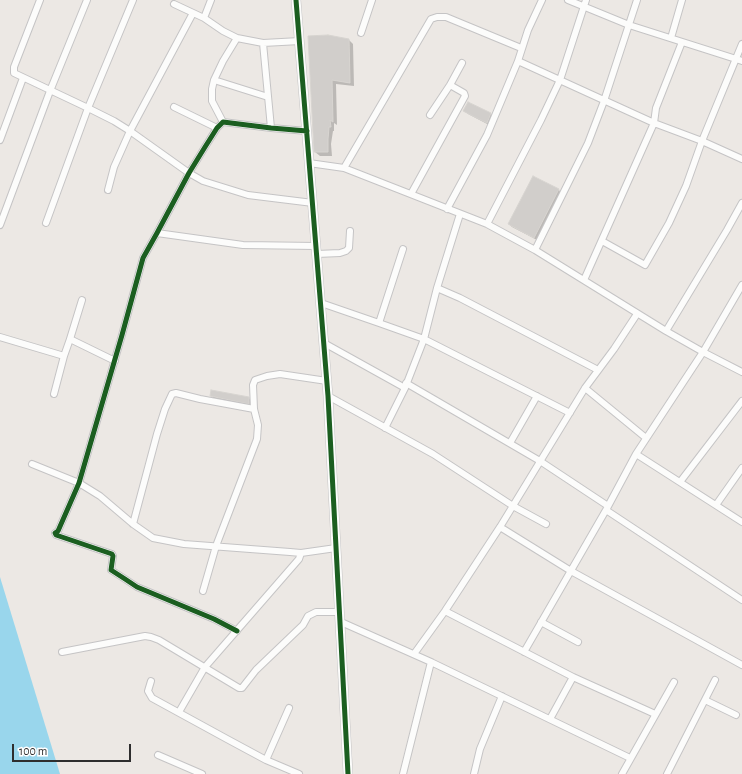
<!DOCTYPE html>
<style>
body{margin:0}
#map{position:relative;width:742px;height:774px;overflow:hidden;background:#ece8e4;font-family:"Alegreya Sans",sans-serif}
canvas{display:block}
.scale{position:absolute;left:12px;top:744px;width:119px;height:18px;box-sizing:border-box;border:2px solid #2e2e2e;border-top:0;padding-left:5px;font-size:12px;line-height:14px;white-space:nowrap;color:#2e2e2e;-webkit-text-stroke:3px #fff;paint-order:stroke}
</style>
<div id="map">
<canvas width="742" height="774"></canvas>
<div class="scale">100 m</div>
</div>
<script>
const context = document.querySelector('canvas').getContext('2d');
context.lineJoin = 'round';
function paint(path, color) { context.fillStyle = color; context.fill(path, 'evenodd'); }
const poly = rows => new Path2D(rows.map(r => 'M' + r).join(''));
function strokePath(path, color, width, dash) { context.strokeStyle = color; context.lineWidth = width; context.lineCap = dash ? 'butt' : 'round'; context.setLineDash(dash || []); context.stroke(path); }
const water = poly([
 [0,577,60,774,0,774]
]);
const shadow = poly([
 [309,37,349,40,353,44,354,86,336,84,337,125,334,123,334,131,333,131,331,144,332,156,320,156,315,152],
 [468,103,491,114,494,117,491,126,468,114,464,111],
 [533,177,559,190,561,193,537,240,512,227,509,224],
 [211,396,249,398,252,402,252,406,214,399]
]);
const building = poly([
 [328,35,349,39,350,83,332,80,333,122,330,120,331,127,329,127,328,139,328,152,314,152,308,36,328,35],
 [468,102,491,113,487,123,463,111,468,102],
 [533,176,559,189,534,238,508,224,533,176],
 [211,390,249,397,249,404,210,396,211,390]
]);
const street = poly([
 [40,0,14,67,14,73,88,108,114,121,130,131,189,173,203,181,248,195,313,203],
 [568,0,629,25,742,61],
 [174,4,204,18,223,31,237,38,263,43,300,41],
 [204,18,211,0],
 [361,33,372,0],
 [671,38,682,0],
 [263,43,271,128],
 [518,61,654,123,702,141,742,159],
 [214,80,268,97],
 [174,107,217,128],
 [430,115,450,85,462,63],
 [223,122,212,101,212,89,214,80,223,61,237,38],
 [0,140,23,78],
 [309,163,344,168,487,224,535,250,666,331,703,352,742,372],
 [344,168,431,19,437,17,446,17,521,48],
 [108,190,114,167,130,131,193,13],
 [411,194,465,96,464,93,450,85],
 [447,209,487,135,518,61,528,30,542,0],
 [46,223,88,108,133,0],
 [487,224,541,120,560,80,586,0],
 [0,225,50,91,87,0],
 [157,233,243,245,316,246],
 [602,241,645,265,669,223,686,186,702,141,742,44],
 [535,250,588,143,604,101,637,0],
 [317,254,340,253,346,251,349,248,350,231],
 [584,280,654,123,656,108,682,42],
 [437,288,460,298,598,370],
 [82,300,70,339,115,361],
 [321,303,379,323,424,339,570,413],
 [379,323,403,249],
 [666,331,727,230,742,203],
 [0,337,64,356,70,339],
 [324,343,405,388],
 [406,383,540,461,608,506],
 [585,388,646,438],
 [54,394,64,356],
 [328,396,433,454,513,506,546,524],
 [385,428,405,388,424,339,437,288,460,214],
 [510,443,537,396],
 [636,454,742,522],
 [32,464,79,483,100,496,133,524,153,538,184,544,290,552,301,553,336,548],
 [680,482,742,401],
 [716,505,742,468],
 [606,510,742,600],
 [133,524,157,434,165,409,172,394,176,393,200,399,254,409],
 [500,527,571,571,742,665],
 [203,591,216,546,257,439,258,425,254,409,253,385,255,380,267,376,280,374,327,381],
 [445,611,573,677,655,714],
 [341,622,431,662,630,758],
 [541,622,578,642],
 [237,631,214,619,137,587,125,579,111,570,113,556,112,554,56,535,55,533,58,531,79,483,122,335,143,258,157,233,189,173,205,147,217,128,223,122,271,128,307,131],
 [62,652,145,636,151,637,159,640,239,688,242,688,256,670,303,625,308,616,316,612,340,612],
 [524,652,606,510,636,454,703,352,742,285],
 [414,654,445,611,500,527,585,388,614,349,637,314],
 [151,681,148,691,152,698,227,739,266,760,299,774],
 [705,700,736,715],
 [179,712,205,667,299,559,301,553],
 [550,719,573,677],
 [158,755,202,774],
 [266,760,289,708],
 [403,774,431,662],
 [474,774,480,749,502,696],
 [622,774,674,682],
 [667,774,715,680]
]);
const secondary = poly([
 [296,0,328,396,348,774]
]);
const cycleway = poly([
 [296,0,328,396,348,774],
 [237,631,214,619,137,587,125,579,111,570,113,556,112,554,56,535,55,533,58,531,79,483,122,335,143,258,157,233,189,173,205,147,217,128,223,122,271,128,307,131]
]);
paint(water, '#99d6ec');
paint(shadow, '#0003');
paint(building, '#d1cecb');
strokePath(building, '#d7d4d0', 1);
strokePath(street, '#c5c4c5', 8);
strokePath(secondary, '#c5c4c5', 10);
strokePath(street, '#fcfcfb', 6);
strokePath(secondary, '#fcfcfb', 9);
strokePath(cycleway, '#1b5e20', 5);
</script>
